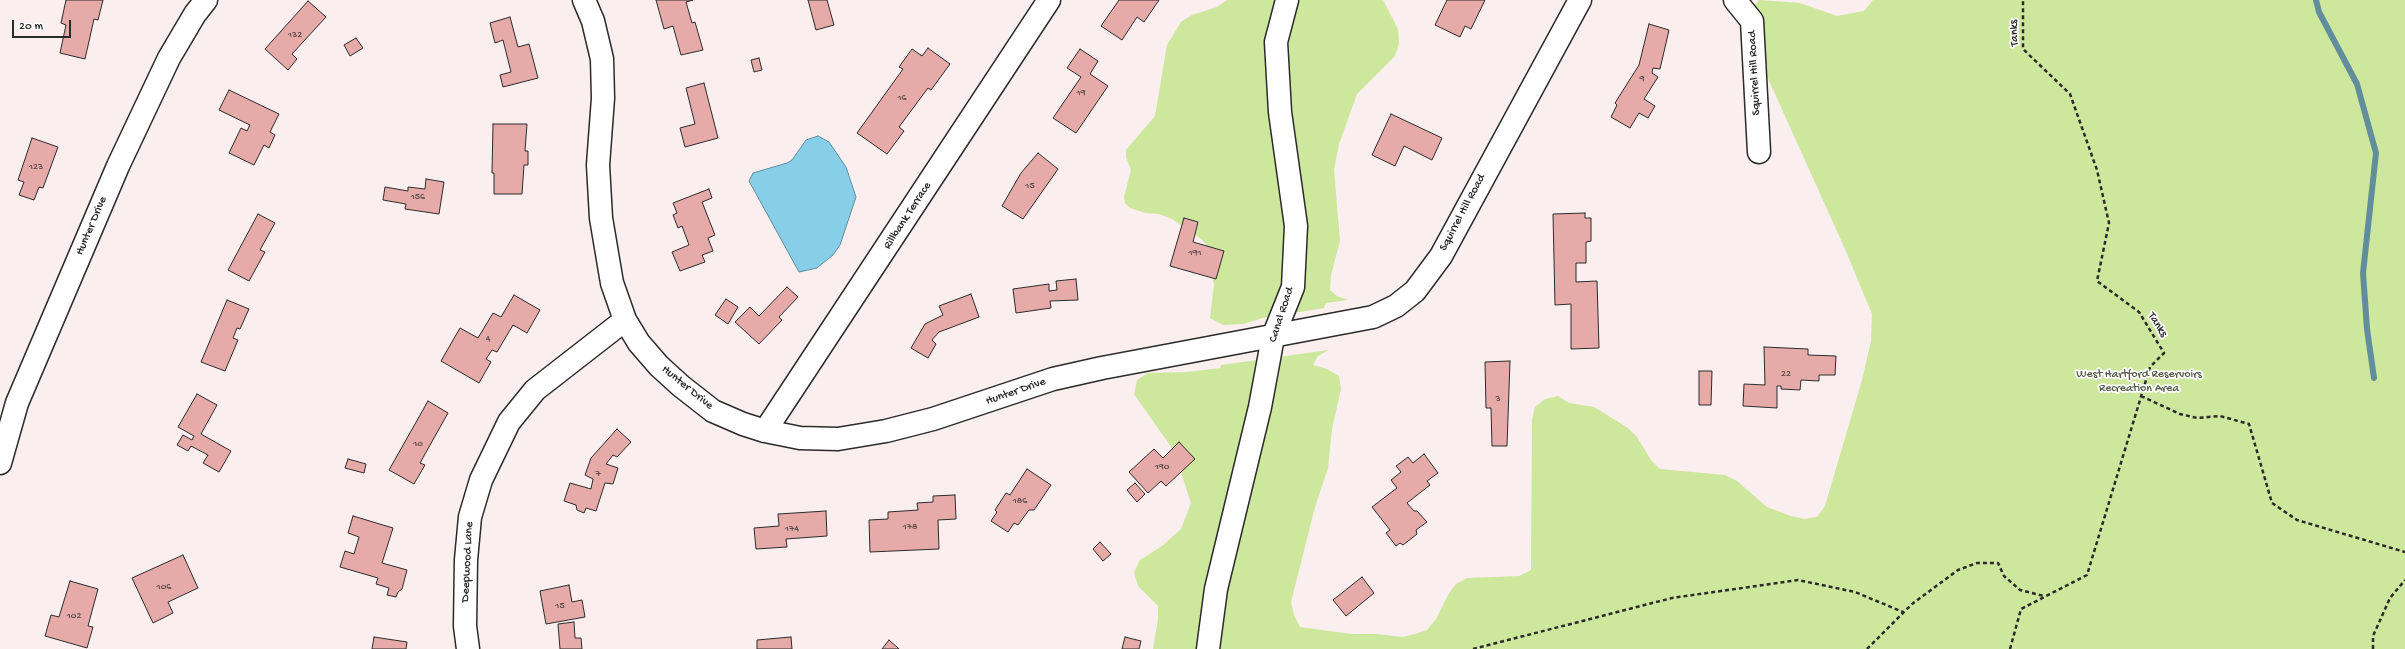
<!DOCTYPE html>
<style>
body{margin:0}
#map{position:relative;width:2405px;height:649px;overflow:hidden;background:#faeeee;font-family:"Gochi Hand",sans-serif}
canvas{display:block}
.scale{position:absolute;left:12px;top:20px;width:59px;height:18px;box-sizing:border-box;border:2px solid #2b2b2b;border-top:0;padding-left:5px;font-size:12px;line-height:14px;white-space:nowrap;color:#2b2b2b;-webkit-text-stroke:3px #fff;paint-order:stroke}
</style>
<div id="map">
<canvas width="2405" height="649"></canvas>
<div class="scale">20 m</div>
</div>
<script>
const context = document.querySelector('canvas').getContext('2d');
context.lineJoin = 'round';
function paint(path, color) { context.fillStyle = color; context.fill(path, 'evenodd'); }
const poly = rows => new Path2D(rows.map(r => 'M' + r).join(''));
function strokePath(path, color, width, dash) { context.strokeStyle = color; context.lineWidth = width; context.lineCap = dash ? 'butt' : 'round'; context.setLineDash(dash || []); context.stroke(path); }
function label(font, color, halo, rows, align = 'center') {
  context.font = font + ' "Gochi Hand",sans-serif'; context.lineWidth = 3.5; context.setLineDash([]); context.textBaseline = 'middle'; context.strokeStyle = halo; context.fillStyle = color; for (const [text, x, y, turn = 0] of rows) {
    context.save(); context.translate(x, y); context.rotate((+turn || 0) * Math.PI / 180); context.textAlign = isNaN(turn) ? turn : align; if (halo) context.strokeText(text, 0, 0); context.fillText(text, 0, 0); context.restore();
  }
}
const green = poly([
 [1227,0,1383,0,1398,29,1399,43,1395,56,1357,94,1339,144,1334,170,1340,241,1331,275,1330,290,1337,296,1348,300,1326,303,1324,308,1263,318,1243,324,1223,325,1210,318,1214,285,1206,244,1201,239,1172,219,1159,214,1145,213,1130,208,1125,203,1124,197,1131,170,1126,157,1126,150,1155,116,1167,45,1181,22,1192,15,1217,7],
 [1759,0,1800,3,1837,16,1864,11,1873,0,2405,0,2405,649,1153,649,1158,619,1158,606,1138,586,1134,572,1140,560,1162,546,1181,529,1191,503,1174,451,1134,394,1137,380,1148,373,1187,372,1220,368,1221,365,1329,350,1318,356,1313,365,1327,369,1339,376,1341,389,1332,429,1328,468,1315,507,1291,602,1294,615,1300,627,1351,634,1376,634,1403,637,1415,634,1427,630,1436,619,1448,595,1456,584,1467,578,1519,576,1531,570,1532,420,1535,407,1545,399,1558,396,1569,403,1594,407,1628,428,1637,437,1651,460,1660,469,1725,475,1737,481,1767,507,1791,516,1804,519,1817,517,1825,506,1862,380,1871,341,1872,314,1845,249,1766,74,1751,9]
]);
const water = poly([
 [818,136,829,142,846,167,856,197,840,245,833,255,817,268,799,272,749,181,753,173,787,163,792,160,806,140,818,136]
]);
const stream = poly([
 [2316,0,2319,12,2357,84,2376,153,2363,273,2367,329,2374,378]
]);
const building = poly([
 [66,0,103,0,98,20,94,19,85,59,60,53,66,25,61,23,66,0],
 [656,0,693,0,686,2,692,23,695,22,703,50,681,55,673,26,664,29,656,0],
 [808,0,827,0,834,25,816,30,808,0],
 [1119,0,1159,0,1144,22,1137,17,1122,40,1101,26,1119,0],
 [1447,0,1485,0,1471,29,1465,26,1460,37,1435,25,1447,0],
 [308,1,326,17,292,54,297,59,288,70,265,49,308,1],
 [510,17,518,47,529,44,538,78,503,87,500,75,511,72,503,40,495,43,490,23,510,17],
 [1649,24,1669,30,1660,69,1653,68,1652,73,1658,77,1644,99,1655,106,1648,118,1639,113,1630,128,1611,117,1617,105,1615,103,1639,65,1649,24],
 [356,38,363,48,350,56,344,45,356,38],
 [928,48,950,64,931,90,928,88,899,127,904,131,887,154,857,133,903,69,899,67,912,49,922,56,928,48],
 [1080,49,1098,61,1090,74,1108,86,1076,133,1053,118,1081,77,1067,68,1080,49],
 [759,58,762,70,754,72,751,60,759,58],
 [704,83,718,138,685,147,680,128,695,124,686,88,704,83],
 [229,90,279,114,270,132,275,135,269,148,264,145,254,165,229,153,241,128,247,131,250,125,219,110,229,90],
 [1391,114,1442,138,1432,160,1404,146,1395,166,1372,155,1391,114],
 [493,124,527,124,525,151,528,151,528,165,524,165,522,194,494,194,494,173,492,173,493,124],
 [32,138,58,147,43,188,39,187,34,200,19,195,24,182,18,180,32,138],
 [1038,153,1058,169,1023,219,1002,206,1021,173,1038,153],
 [426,179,444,182,439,214,405,209,406,204,383,200,385,187,408,191,408,187,425,189,426,179],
 [709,189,712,198,702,202,715,235,708,238,713,251,702,255,705,262,680,271,672,252,689,245,682,226,678,228,673,215,677,213,673,203,709,189],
 [1585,213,1585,218,1591,218,1591,241,1586,242,1586,263,1576,263,1576,282,1597,281,1599,348,1571,349,1571,304,1555,305,1553,214,1585,213],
 [258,214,275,223,260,250,265,252,249,281,228,270,258,214],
 [1184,218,1198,222,1193,242,1224,251,1216,279,1170,266,1184,218],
 [1076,279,1078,300,1050,301,1051,308,1016,313,1013,289,1049,284,1049,291,1057,290,1056,281,1076,279],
 [787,287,798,297,779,317,782,320,759,344,735,322,750,307,759,316,787,287],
 [971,294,979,317,939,332,932,340,936,344,928,358,911,348,925,324,943,315,939,306,971,294],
 [514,295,540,310,527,333,513,325,497,352,492,350,486,359,491,362,479,383,441,361,460,328,478,338,493,313,501,317,514,295],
 [726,299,738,307,728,324,715,315,726,299],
 [227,300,249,309,240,329,237,328,233,338,238,340,225,371,201,362,227,300],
 [1764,347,1808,349,1808,355,1836,356,1835,375,1819,375,1819,381,1801,380,1800,390,1781,389,1781,386,1777,386,1777,408,1743,406,1744,384,1765,385,1764,347],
 [1510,361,1507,446,1492,446,1491,408,1486,408,1485,362,1510,361],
 [1699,371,1712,371,1711,405,1699,405,1699,371],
 [197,394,217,405,201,434,231,451,219,472,203,463,208,455,191,446,188,451,177,445,183,435,192,440,194,436,178,427,197,394],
 [428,401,448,413,420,463,425,465,414,484,389,470,428,401],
 [617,429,631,442,617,457,613,455,606,464,618,468,613,484,605,483,596,511,586,508,584,513,577,510,576,505,564,501,570,483,591,489,593,479,585,475,591,458,617,429],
 [1179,442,1195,459,1166,486,1161,481,1148,493,1129,472,1154,449,1163,458,1179,442],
 [1424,454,1438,473,1427,481,1430,485,1407,503,1414,511,1417,511,1427,522,1416,530,1417,534,1403,545,1400,543,1396,546,1386,533,1390,530,1372,507,1397,488,1391,480,1401,472,1396,466,1408,457,1413,463,1424,454],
 [348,459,366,464,364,473,345,468,348,459],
 [1027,469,1051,485,1034,510,1029,510,1018,525,1014,523,1008,532,991,521,997,512,995,510,1006,493,1010,495,1027,469],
 [1135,483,1145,494,1137,502,1127,490,1135,483],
 [955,495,956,519,938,520,939,549,870,552,869,520,888,519,888,512,918,510,917,503,933,502,933,496,955,495],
 [826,511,827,536,786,539,787,547,756,549,754,528,779,526,778,514,826,511],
 [353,516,393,528,382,563,407,570,402,589,398,592,396,597,387,595,389,588,376,584,378,578,340,567,345,551,354,554,359,537,348,533,353,516],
 [1100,542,1111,554,1103,561,1093,549,1100,542],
 [183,555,198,588,168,602,173,613,153,623,132,578,183,555],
 [1362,577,1374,593,1346,616,1333,600,1362,577],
 [70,581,98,589,88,626,93,627,87,648,45,636,51,615,59,617,70,581],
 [569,585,572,602,582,600,585,617,546,624,540,591,569,585],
 [574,622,575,638,581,638,582,649,560,649,558,624,574,622],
 [374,637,407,642,406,649,372,649,374,637],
 [791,637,792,649,757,649,757,640,791,637],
 [1125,637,1141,641,1139,649,1122,649,1125,637],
 [889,640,899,649,882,649,889,640]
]);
const path = poly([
 [2141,396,2180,414,2197,418,2220,416,2249,424,2272,503,2297,520,2405,552],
 [1473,649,1672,598,1798,580,1855,592,1903,612],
 [1867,649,1912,604,1958,570,1977,563,1998,563,2004,576,2020,590,2044,596],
 [2010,649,2021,609,2087,575,2150,367,2164,353,2139,312,2097,281,2109,223,2097,170,2070,94,2023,49,2023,0],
 [2373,649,2373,636,2390,598,2405,580]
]);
const minor = poly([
 [584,0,593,21,602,59,603,98,598,165,601,218,612,283,625,320,639,343,659,366,681,386,713,411,743,424,765,431,800,438,838,439,886,431,933,419,1053,379,1102,368,1373,317,1396,306,1415,291,1441,256,1580,0],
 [1735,0,1752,21,1759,152],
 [765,431,1049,0],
 [0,463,17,403,118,166,169,58,195,14,206,0],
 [468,649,465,626,466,560,470,517,481,480,509,422,535,390,625,320],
 [1208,649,1216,589,1260,407,1273,337,1293,287,1296,226,1280,112,1276,42,1287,0]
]);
const numberNames = [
 ["132",295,35],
 ["9",1642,79],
 ["19",1081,93],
 ["16",902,98],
 ["123",36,167],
 ["15",1030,186],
 ["156",418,197],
 ["191",1195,253],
 ["4",488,339],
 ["22",1786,374],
 ["3",1498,399],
 ["10",418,444],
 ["190",1162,467],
 ["7",598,474],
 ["186",1020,501],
 ["178",910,527],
 ["174",792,529],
 ["106",164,587],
 ["15",560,606],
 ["102",74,616]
];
const streetNames = [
 ["Tanks",2015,33,-93],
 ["Squirrel Hill Road",1755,73,-93],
 ["Squirrel Hill Road",1463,213,-62],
 ["Rillbank Terrace",908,216,-57],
 ["Hunter Drive",92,226,-67],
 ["Canal Road",1282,315,-72],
 ["Tanks",2157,325,58],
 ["Hunter Drive",687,388,39],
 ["Hunter Drive",1016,392,-19],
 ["Deepwood Lane",468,562,-87]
];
const parkNames = [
 ["West Hartford Reservoirs",2139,375],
 ["Recreation Area",2139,389]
];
paint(green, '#cde79d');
paint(water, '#87cfe8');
strokePath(water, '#628d9c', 1);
strokePath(stream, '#628d9c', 6);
paint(building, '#e6aba9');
strokePath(building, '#2b2b2b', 1);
strokePath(minor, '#2b2b2b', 25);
strokePath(path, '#2b2b2b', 2.5, [4, 3]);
strokePath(minor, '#fff', 22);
label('10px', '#5a4b4a', null, numberNames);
label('12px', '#2b2b2b', '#fff', streetNames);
label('12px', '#545a48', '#fff', parkNames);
</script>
